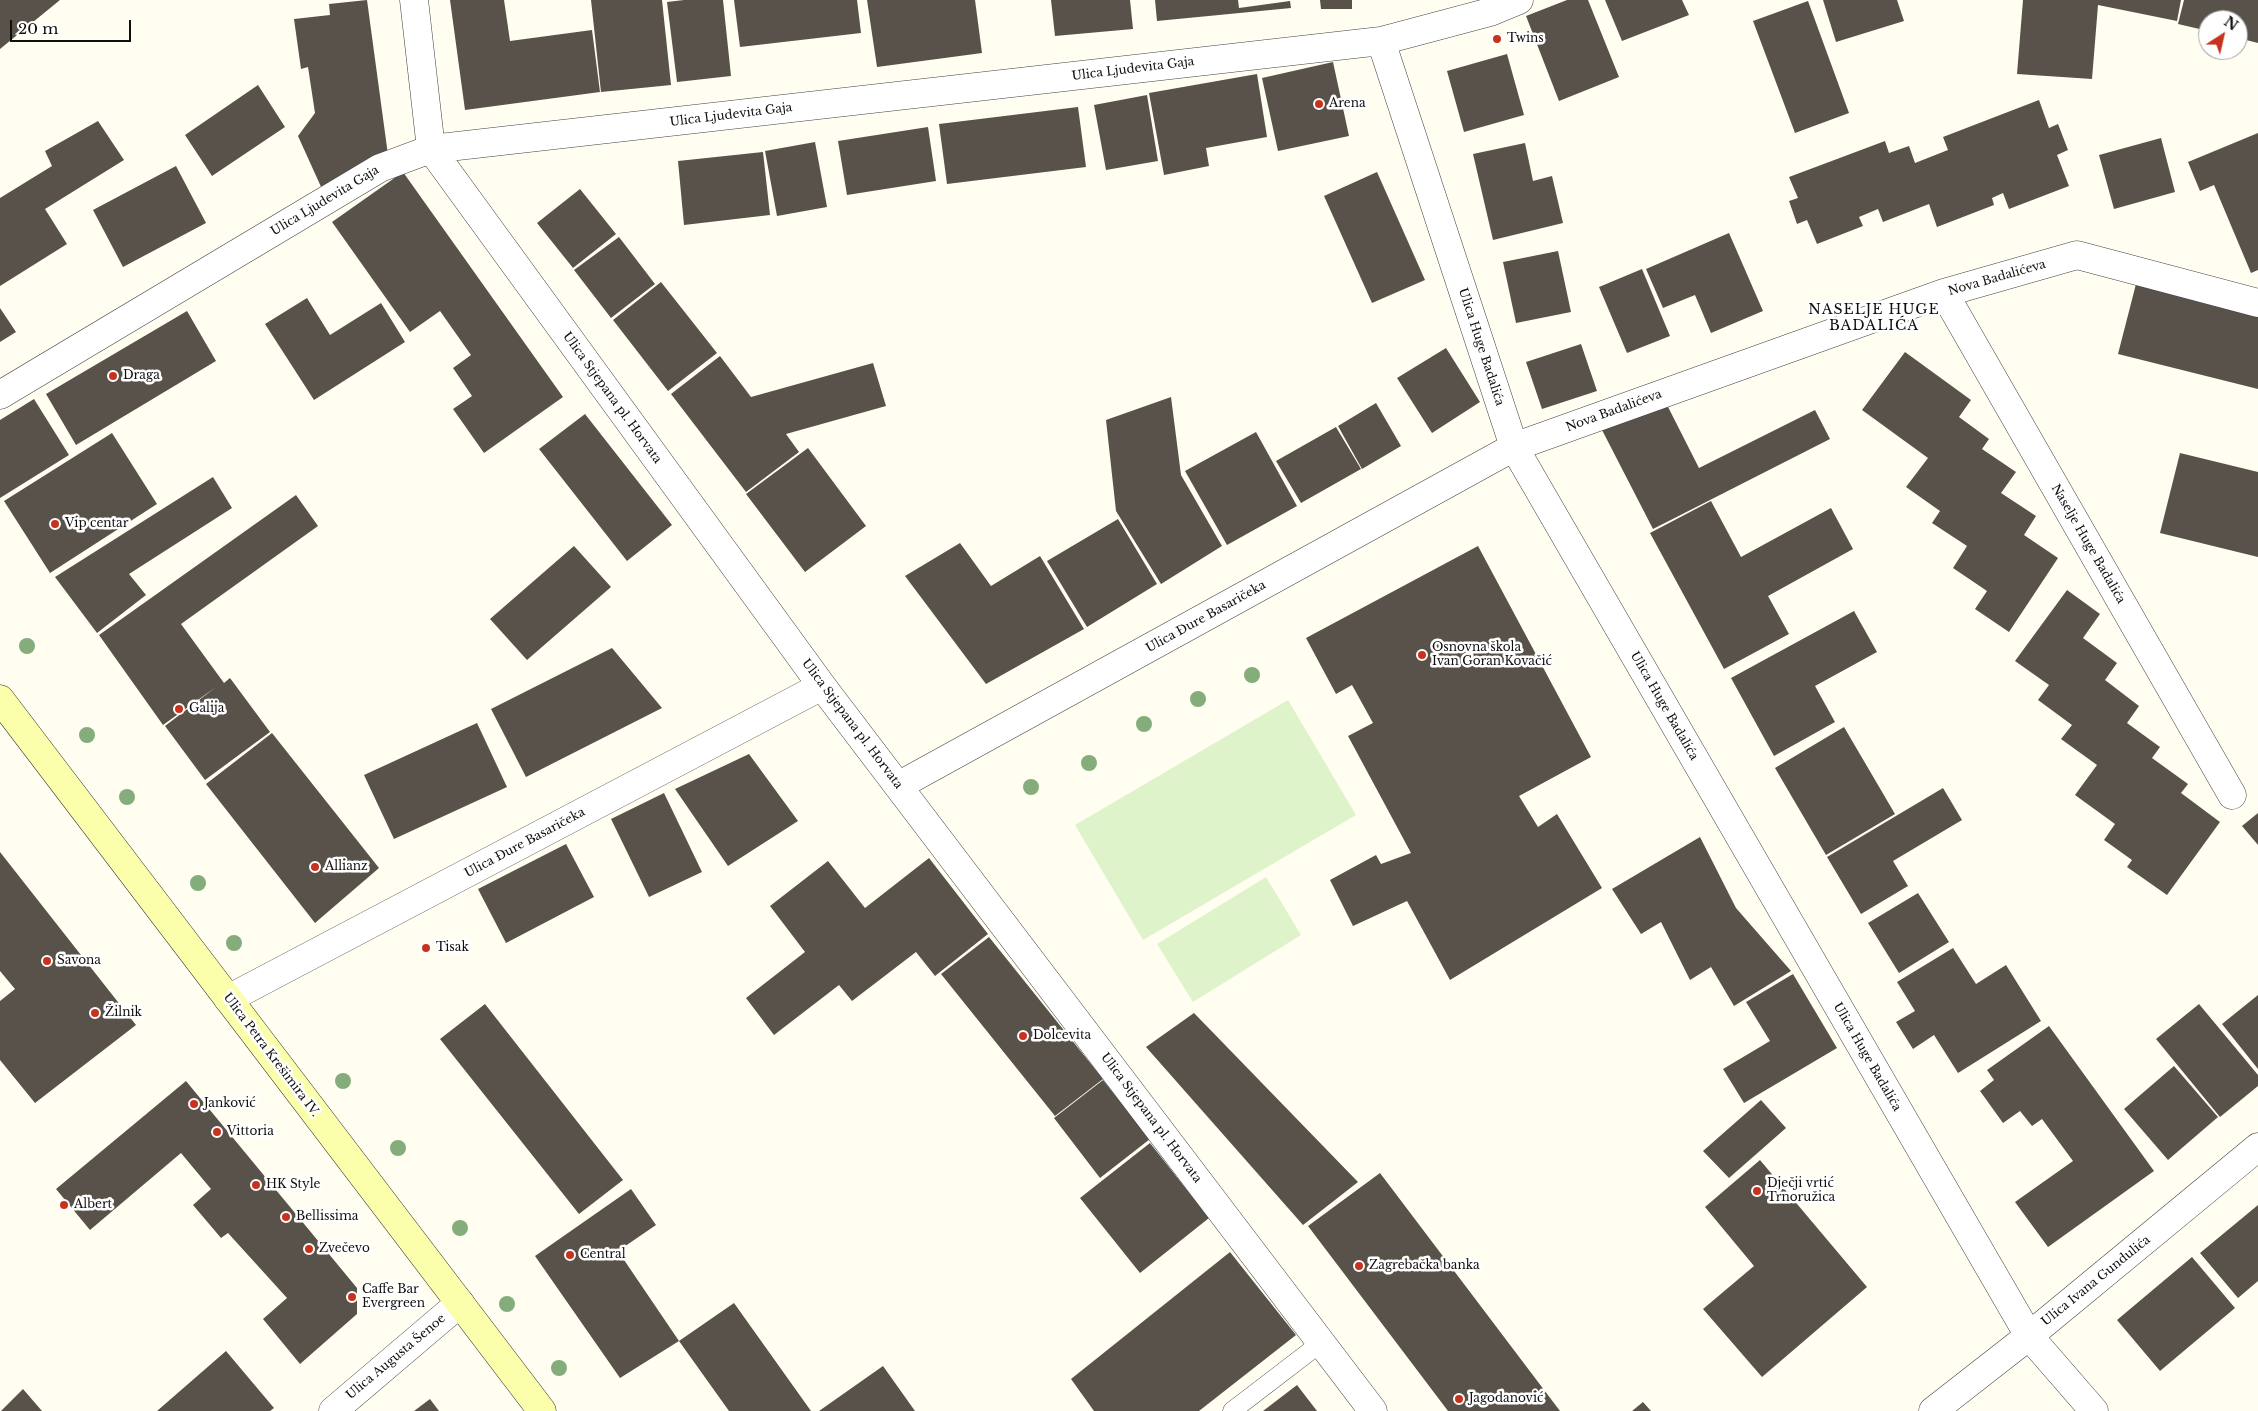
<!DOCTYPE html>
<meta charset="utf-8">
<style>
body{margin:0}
#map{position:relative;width:2258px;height:1411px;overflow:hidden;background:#fffef1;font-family:"Libre Baskerville",serif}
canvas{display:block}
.north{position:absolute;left:2198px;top:10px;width:50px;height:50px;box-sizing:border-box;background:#fff;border:1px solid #9f9f9f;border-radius:50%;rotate:35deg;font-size:14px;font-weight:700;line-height:20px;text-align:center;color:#0f0f0f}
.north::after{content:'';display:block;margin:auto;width:18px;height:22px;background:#c7321f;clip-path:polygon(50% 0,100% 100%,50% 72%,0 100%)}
.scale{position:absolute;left:10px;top:20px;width:121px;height:22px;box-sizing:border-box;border:2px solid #0f0f0f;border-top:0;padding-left:6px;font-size:15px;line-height:18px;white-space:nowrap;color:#0f0f0f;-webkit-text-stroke:4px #fff;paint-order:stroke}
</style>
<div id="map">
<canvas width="2258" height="1411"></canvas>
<div class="north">N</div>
<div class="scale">20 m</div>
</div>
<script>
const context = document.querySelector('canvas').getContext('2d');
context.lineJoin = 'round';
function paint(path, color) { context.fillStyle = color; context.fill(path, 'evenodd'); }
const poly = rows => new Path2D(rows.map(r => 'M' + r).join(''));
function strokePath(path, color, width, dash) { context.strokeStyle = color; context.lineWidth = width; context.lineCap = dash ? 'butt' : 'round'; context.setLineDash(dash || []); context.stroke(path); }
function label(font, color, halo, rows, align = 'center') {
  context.font = font + ' "Libre Baskerville",serif'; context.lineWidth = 5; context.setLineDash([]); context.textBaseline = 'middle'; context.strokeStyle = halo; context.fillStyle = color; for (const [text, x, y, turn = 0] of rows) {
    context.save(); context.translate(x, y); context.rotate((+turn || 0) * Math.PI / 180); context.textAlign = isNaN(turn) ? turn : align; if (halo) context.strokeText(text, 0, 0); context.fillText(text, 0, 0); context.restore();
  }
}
const pitch = poly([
 [1288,700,1356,815,1143,940,1075,825],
 [1266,877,1301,935,1193,1002,1157,944]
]);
const building = poly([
 [0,0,60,0,0,49],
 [367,0,388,155,322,189,298,136,315,113,308,67,301,69,294,19,330,15,329,4],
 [450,0,504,0,510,41,592,30,600,92,465,110],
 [591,0,662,0,671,85,601,92],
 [684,0,723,0,731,76,677,82,667,2],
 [734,0,857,0,861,33,740,47],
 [867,0,975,0,982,53,877,67],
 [1051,0,1130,0,1133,29,1055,36],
 [1155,0,1238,0,1239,8,1290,1,1291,8,1157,21],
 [1320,0,1352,0,1352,9,1321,9],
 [1567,0,1588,0,1619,77,1559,101,1526,16],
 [1605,0,1682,0,1689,15,1622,41],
 [1823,0,1897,0,1904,21,1836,42],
 [2023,0,2181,0,2177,21,2098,5,2092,79,2017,74],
 [2184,0,2258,0,2258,43,2238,38,2238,20,2208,20,2208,31,2178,24],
 [1808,1,1849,113,1795,133,1753,21],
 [1507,54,1524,115,1464,132,1447,71],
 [1333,62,1349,136,1278,151,1262,78],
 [1257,74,1267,137,1206,148,1209,166,1164,175,1149,93],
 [258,85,285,127,212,176,185,135],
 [1147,95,1158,161,1106,170,1094,105],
 [2039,100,2049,128,2058,124,2068,150,2057,155,2069,186,2009,209,2003,193,1992,198,1994,205,1937,227,1929,204,1883,222,1878,209,1859,217,1863,226,1817,244,1807,220,1797,224,1789,201,1798,198,1789,177,1885,141,1889,153,1909,146,1915,163,1948,150,1943,137],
 [1078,107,1086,167,947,184,939,124],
 [98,121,124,160,45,209,67,244,0,286,0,198,52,166,45,151],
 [928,127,936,181,847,195,838,141],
 [2258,133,2258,270,2251,273,2214,185,2200,191,2188,162],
 [2161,138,2175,192,2114,209,2099,155],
 [815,142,827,207,777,216,765,151],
 [1525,143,1533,181,1552,176,1563,223,1493,240,1473,154],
 [763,152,770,215,684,225,678,161],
 [176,166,206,223,123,267,93,210],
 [403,172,563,397,484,453,453,409,472,396,453,368,471,355,440,311,410,332,332,222],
 [1377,172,1425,280,1372,303,1324,196],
 [580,189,616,234,573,268,537,223],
 [1729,233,1763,311,1711,333,1695,295,1663,308,1646,269],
 [619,237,655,284,611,318,574,270],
 [1558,251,1571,312,1516,323,1503,262],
 [1642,269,1670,336,1627,353,1599,287],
 [661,282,717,353,668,391,613,320],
 [2136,284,2258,315,2258,389,2118,354],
 [307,298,330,335,381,303,405,342,314,400,265,324],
 [0,308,16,332,0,342],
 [187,311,216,361,76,445,46,394],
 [1581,344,1597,391,1542,409,1526,362],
 [1446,348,1480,402,1432,433,1397,378],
 [1905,352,1971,400,1959,417,1989,439,1982,449,2016,472,2001,493,2036,516,2024,535,2058,558,2009,632,1975,609,1987,591,1953,568,1967,546,1932,523,1940,511,1906,487,1928,458,1862,410],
 [720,356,751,397,873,363,886,406,786,434,799,452,746,492,671,394],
 [1171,397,1181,475,1222,546,1161,584,1116,511,1106,420],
 [34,399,69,455,0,498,0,420],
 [1664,399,1699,468,1815,410,1830,439,1653,529,1602,430],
 [1376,403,1401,446,1362,469,1338,426],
 [585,414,672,525,627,561,539,449],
 [1336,427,1361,469,1301,503,1276,461],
 [1256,432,1297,506,1227,545,1185,471],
 [112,433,157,504,50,573,4,501],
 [808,448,866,526,805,572,746,494],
 [2180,453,2258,472,2258,557,2160,533],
 [213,477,232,508,129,574,146,595,97,633,55,577],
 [296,495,318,526,181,624,224,683,230,678,270,732,205,780,165,726,216,687,163,725,99,635],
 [1711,501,1741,557,1831,508,1853,549,1768,596,1789,634,1724,669,1650,533],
 [1118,519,1157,584,1087,627,1047,561],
 [960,543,991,586,1040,556,1084,629,986,684,905,576],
 [574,546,611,587,527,660,490,619],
 [1478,546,1591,757,1519,796,1538,827,1557,814,1602,888,1450,980,1407,901,1353,926,1330,880,1376,855,1381,864,1411,853,1348,736,1373,723,1352,685,1336,694,1306,638],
 [2067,590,2100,614,2083,638,2117,663,2105,680,2139,706,2127,723,2160,747,2152,758,2188,784,2181,793,2220,822,2167,895,2127,867,2132,860,2104,840,2115,824,2075,795,2097,765,2061,739,2072,725,2038,700,2049,685,2015,661],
 [1854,611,1877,652,1815,686,1835,722,1774,756,1731,678],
 [612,648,662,708,526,777,491,709],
 [477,723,507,787,394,839,364,775],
 [1844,727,1895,814,1826,855,1775,768],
 [272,733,379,868,315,923,206,784],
 [749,754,798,821,728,866,675,789],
 [1943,788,1962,820,1893,861,1908,886,1861,914,1827,857],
 [664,793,702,872,649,897,611,819],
 [2258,813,2258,845,2242,826],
 [1700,837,1736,908,1791,971,1734,1006,1711,967,1690,980,1661,922,1641,934,1612,889],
 [566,844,594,897,506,943,478,889],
 [0,852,136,1025,35,1103,0,1060,0,1001,15,989,0,971],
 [929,858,988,934,935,976,916,952,852,1001,839,985,774,1035,746,998,805,952,770,906,828,861,865,908],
 [1918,893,1949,942,1899,973,1868,923],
 [989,937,1103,1079,1055,1116,941,974],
 [1953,948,1976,984,2006,965,2041,1021,1958,1073,1934,1035,1913,1049,1896,1022,1915,1011,1897,982],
 [1793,974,1837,1048,1744,1103,1723,1069,1770,1041,1746,1002],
 [2258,995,2258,1069,2222,1024],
 [485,1004,623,1180,579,1214,440,1039],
 [2199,1004,2258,1075,2258,1086,2220,1117,2156,1039],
 [1194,1013,1358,1182,1303,1225,1146,1047],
 [2049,1026,2154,1171,2048,1247,2015,1202,2073,1161,2042,1119,2032,1126,2020,1111,2003,1123,1980,1091,1994,1080,1987,1070],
 [2174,1066,2218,1117,2168,1160,2124,1109],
 [1103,1080,1150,1139,1100,1178,1054,1118],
 [186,1081,357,1288,357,1314,300,1364,263,1319,287,1298,228,1233,221,1238,193,1205,211,1189,181,1153,90,1230,56,1189],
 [1761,1100,1786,1128,1729,1178,1703,1151],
 [1150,1143,1209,1218,1140,1273,1080,1198],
 [1760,1160,1867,1287,1762,1377,1703,1309,1754,1266,1705,1207],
 [1380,1173,1560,1411,1448,1411,1308,1226],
 [631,1189,656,1225,618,1251,679,1341,620,1378,535,1256],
 [2258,1205,2258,1281,2238,1298,2200,1253],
 [1230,1252,1296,1335,1199,1411,1094,1411,1071,1379],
 [2192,1257,2235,1308,2160,1371,2117,1320],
 [734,1303,811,1411,729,1411,679,1341],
 [226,1351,274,1408,270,1411,157,1411],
 [883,1366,915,1411,819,1411],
 [1297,1385,1317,1411,1263,1411],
 [23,1389,42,1411,1,1411],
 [430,1399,439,1411,414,1411],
 [1643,1402,1651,1411,1632,1411]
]);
const lane = poly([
 [1232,1411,1322,1342]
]);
const street = poly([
 [414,0,431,149,822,686,1373,1411],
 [1381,41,1514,447,2029,1336,2094,1411],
 [1944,293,2232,795],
 [0,395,380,168,431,149,1381,41,1490,12,1519,0],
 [898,786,1514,447,1874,318,1944,293,2077,255,2258,303],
 [228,999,822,686],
 [333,1411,460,1303],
 [1933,1411,2029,1336,2258,1147]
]);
const secondary = poly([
 [0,699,542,1411]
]);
const trees = [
 [27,646],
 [1252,675],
 [1198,699],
 [1144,724],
 [87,735],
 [1089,763],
 [1031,787],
 [127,797],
 [198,883],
 [234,943],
 [343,1081],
 [398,1148],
 [460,1228],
 [507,1304],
 [559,1368]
];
const markers = [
 [1497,39,5,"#c7321f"],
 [1319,104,5,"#c7321f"],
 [113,376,5,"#c7321f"],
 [55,524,5,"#c7321f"],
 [1422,655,5,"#c7321f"],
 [179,709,5,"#c7321f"],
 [315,867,5,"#c7321f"],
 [426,948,5,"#c7321f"],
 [47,961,5,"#c7321f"],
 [95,1013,5,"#c7321f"],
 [1023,1036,5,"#c7321f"],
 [194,1104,5,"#c7321f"],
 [217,1132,5,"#c7321f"],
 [256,1185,5,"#c7321f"],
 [1757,1191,5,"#c7321f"],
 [64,1205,5,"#c7321f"],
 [286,1217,5,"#c7321f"],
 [309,1249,5,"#c7321f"],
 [570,1255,5,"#c7321f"],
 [1359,1266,5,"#c7321f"],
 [352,1297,5,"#c7321f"],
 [1459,1399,5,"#c7321f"]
];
const poiNames = [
 ["Twins",1507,39],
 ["Arena",1329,104],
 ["Draga",123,376],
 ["Vip centar",65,524],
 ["Osnovna škola",1432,648],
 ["Ivan Goran Kovačić",1432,662],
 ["Galija",189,709],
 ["Allianz",325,867],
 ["Tisak",436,948],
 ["Savona",57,961],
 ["Žilnik",105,1013],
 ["Dolcevita",1033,1036],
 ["Janković",204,1104],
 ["Vittoria",227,1132],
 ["Dječji vrtić",1767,1184],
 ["Trnoružica",1767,1198],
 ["HK Style",266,1185],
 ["Albert",74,1205],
 ["Bellissima",296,1217],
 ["Zvečevo",319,1249],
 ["Central",580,1255],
 ["Zagrebačka banka",1369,1266],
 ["Caffe Bar",362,1290],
 ["Evergreen",362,1304],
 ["Jagodanović",1469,1399]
];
const streetNames = [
 ["Ulica Ljudevita Gaja",1133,69,-7],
 ["Ulica Ljudevita Gaja",731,115,-7],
 ["Ulica Ljudevita Gaja",325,201,-31],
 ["Nova Badalićeva",1997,278,-16],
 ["Ulica Huge Badalića",1481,347,72],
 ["Ulica Stjepana pl. Horvata",612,398,54],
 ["Nova Badalićeva",1614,411,-20],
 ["Naselje Huge Badalića",2088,544,60],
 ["Ulica Đure Basaričeka",1206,617,-29],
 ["Ulica Huge Badalića",1664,706,60],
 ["Ulica Stjepana pl. Horvata",852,724,53],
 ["Ulica Đure Basaričeka",525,843,-28],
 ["Ulica Petra Krešimira IV.",271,1055,53],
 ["Ulica Huge Badalića",1867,1057,60],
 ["Ulica Stjepana pl. Horvata",1151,1118,53],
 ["Ulica Ivana Gundulića",2096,1281,-39],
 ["Ulica Augusta Šenoe",396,1357,-40]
];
const neighbourhoodNames = [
 ["NASELJE HUGE",1874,310],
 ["BADALIĆA",1874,326]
];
paint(pitch, '#def3ca');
paint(building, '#58524b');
strokePath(lane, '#424242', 19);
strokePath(street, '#424242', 29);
strokePath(secondary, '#313131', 29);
strokePath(lane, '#fff', 18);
strokePath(street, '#fff', 28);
strokePath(secondary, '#fbffac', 28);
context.fillStyle = '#84ad7b';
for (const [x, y] of trees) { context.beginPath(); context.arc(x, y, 8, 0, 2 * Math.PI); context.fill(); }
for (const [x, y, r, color] of markers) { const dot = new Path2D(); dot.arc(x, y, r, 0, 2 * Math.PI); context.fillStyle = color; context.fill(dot); strokePath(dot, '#fff', 2); }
label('12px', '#0f0f0f', '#fff', poiNames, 'left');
label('12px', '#0f0f0f', '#fff', streetNames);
context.letterSpacing = '1px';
label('14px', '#0f0f0f', '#fff', neighbourhoodNames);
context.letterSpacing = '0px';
</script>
